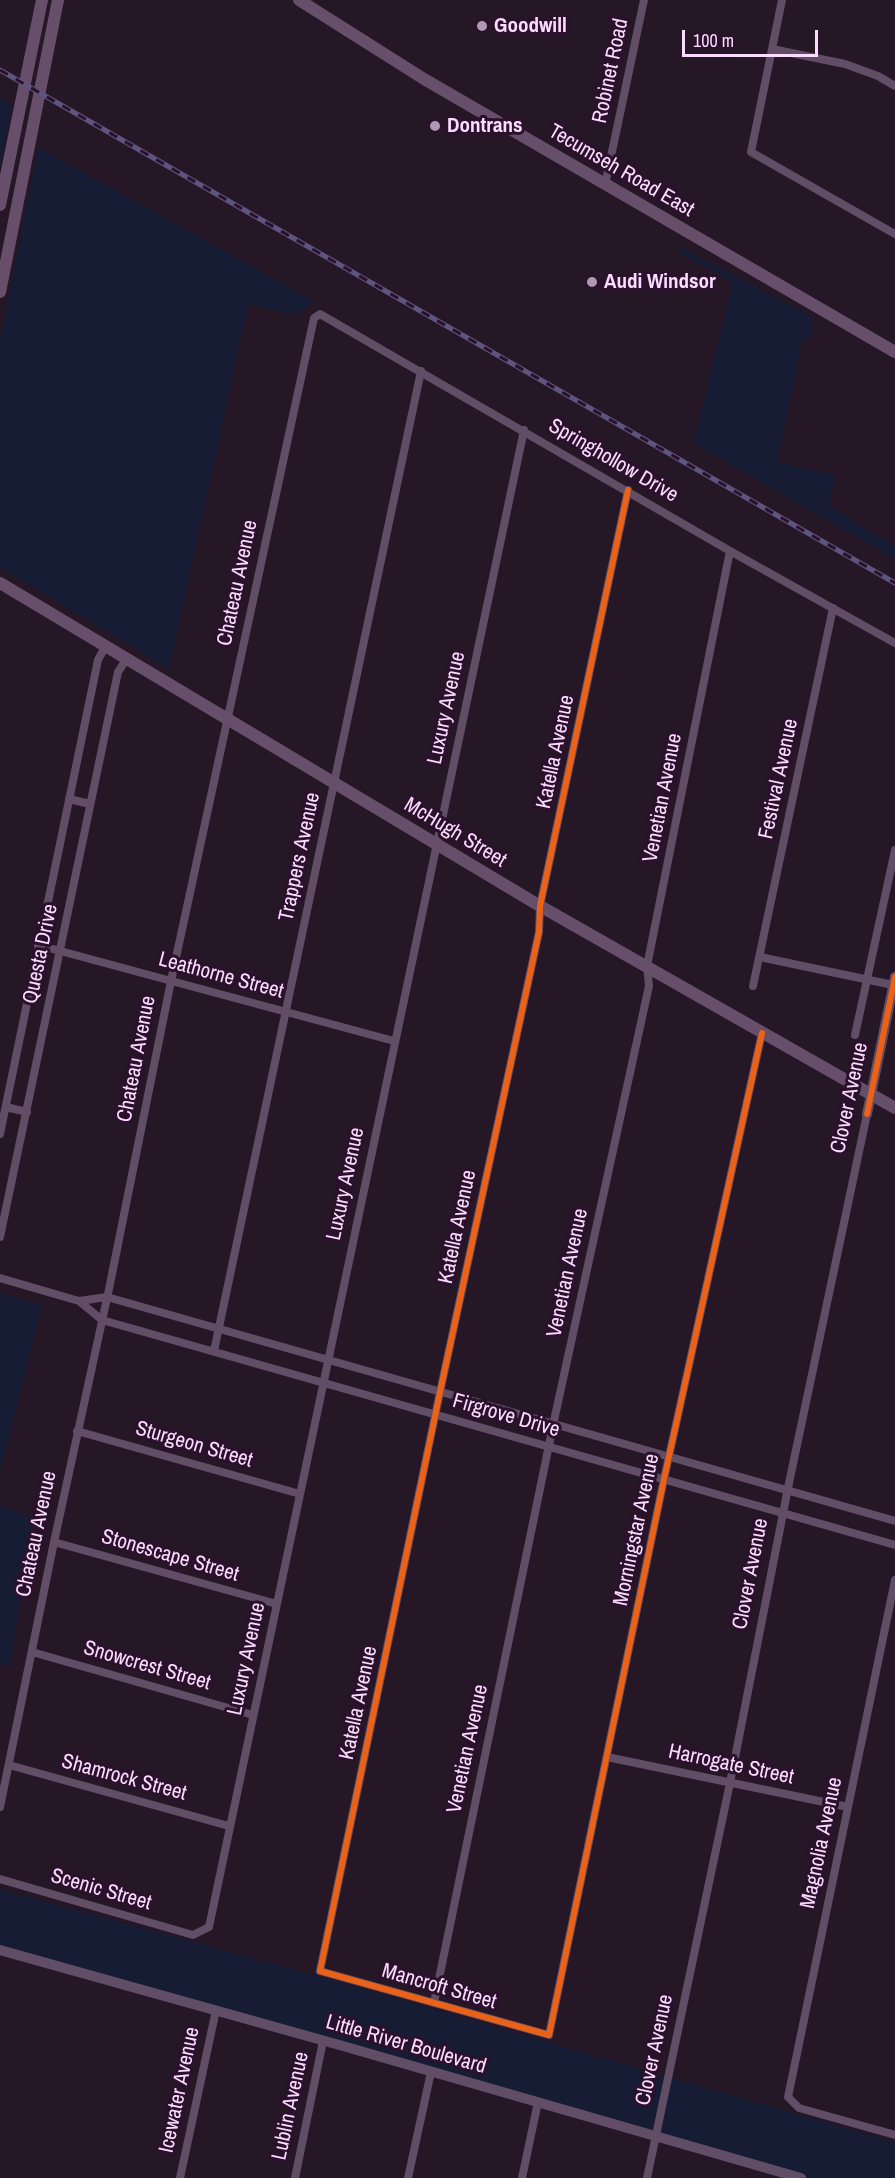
<!DOCTYPE html>
<style>
body{margin:0}
#map{position:relative;width:895px;height:2178px;overflow:hidden;background:#251726;font-family:"Archivo Narrow",sans-serif}
canvas{display:block}
.scale{position:absolute;left:682px;top:30px;width:136px;height:27px;box-sizing:border-box;border:3px solid #fbdcff;border-top:0;padding-left:8px;font-size:18px;line-height:21px;white-space:nowrap;color:#fbdcff;-webkit-text-stroke:4px #2b112c;paint-order:stroke}
</style>
<div id="map">
<canvas width="895" height="2178"></canvas>
<div class="scale">100 m</div>
</div>
<script>
const context = document.querySelector('canvas').getContext('2d');
context.lineJoin = 'round';
function paint(path, color) { context.fillStyle = color; context.fill(path, 'evenodd'); }
const poly = rows => new Path2D(rows.map(r => 'M' + r).join(''));
function strokePath(path, color, width, dash) { context.strokeStyle = color; context.lineWidth = width; context.lineCap = dash ? 'butt' : 'round'; context.setLineDash(dash || []); context.stroke(path); }
function label(font, color, halo, rows, align = 'center') {
  context.font = font + ' "Archivo Narrow",sans-serif'; context.lineWidth = 6; context.setLineDash([]); context.textBaseline = 'middle'; context.strokeStyle = halo; context.fillStyle = color; for (const [text, x, y, turn = 0] of rows) {
    context.save(); context.translate(x, y); context.rotate((+turn || 0) * Math.PI / 180); context.textAlign = isNaN(turn) ? turn : align; if (halo) context.strokeText(text, 0, 0); context.fillText(text, 0, 0); context.restore();
  }
}
const green = poly([
 [0,97,12,104,0,169],
 [38,147,314,301,296,315,248,304,169,669,0,567,0,341],
 [680,247,811,316,813,325,809,341,802,339,777,462,835,475,829,506,895,546,895,559,694,443,733,282,679,253],
 [0,1293,42,1305,0,1472],
 [0,1506,35,1517,9,1666,0,1664],
 [0,1889,307,1973,895,2142,895,2178,801,2178,0,1950]
]);
const minor = poly([
 [782,0,751,152,895,234],
 [772,49,845,64,878,76,895,86],
 [605,185,644,0],
 [628,490,540,906,539,932,440,1392,320,1971,549,2035,664,1479,762,1033],
 [69,799,90,804],
 [38,945,394,1041],
 [760,957,893,985],
 [753,986,833,608],
 [855,1035,895,850],
 [6,1107,27,1112],
 [0,1134,98,660,105,647],
 [0,1237,118,672,126,660],
 [0,1278,79,1301,102,1320,895,1545],
 [79,1301,107,1297,895,1521],
 [214,1351,421,371],
 [77,1431,300,1494],
 [54,1542,277,1604],
 [895,1580,788,2097,799,2108,895,2135],
 [32,1652,253,1715],
 [607,1757,848,1807],
 [9,1765,229,1826],
 [0,1807,54,1542,109,1289,171,981,314,318,320,314,730,551,895,643],
 [0,1879,193,1935,209,1927,524,430],
 [434,2003,555,1416,649,986,647,966,730,551],
 [180,2178,216,2010],
 [295,2178,323,2041],
 [408,2178,431,2072],
 [522,2178,538,2102],
 [647,2178,730,1783,789,1483,867,1114]
]);
const tertiary = poly([
 [867,1114,895,977],
 [0,1950,343,2046,801,2178]
]);
const secondary = poly([
 [299,0,424,79,895,352],
 [0,205,42,0],
 [0,292,58,0],
 [0,583,540,906,895,1108]
]);
const rail = poly([
 [0,70,895,583]
]);
const cycleway = poly([
 [628,490,540,906,539,932,440,1392,320,1971,549,2035,664,1479,762,1033],
 [867,1114,895,977]
]);
const markers = [
 [482,26,6,"#b097b3"],
 [435,126,6,"#b097b3"],
 [592,282,6,"#b097b3"]
];
const poiNames = [
 ["Goodwill",494,26],
 ["Dontrans",447,126],
 ["Audi Windsor",604,282]
];
const streetNames = [
 ["Robinet Road",611,71,-78],
 ["Tecumseh Road East",621,171,30],
 ["Springhollow Drive",613,461,30],
 ["Chateau Avenue",238,583,-78],
 ["Luxury Avenue",447,708,-78],
 ["Katella Avenue",556,752,-78],
 ["Festival Avenue",779,779,-78],
 ["Venetian Avenue",663,798,-79],
 ["McHugh Street",455,833,31],
 ["Trappers Avenue",300,857,-78],
 ["Questa Drive",41,954,-78],
 ["Leathorne Street",221,976,15],
 ["Chateau Avenue",137,1059,-79],
 ["Clover Avenue",850,1098,-78],
 ["Luxury Avenue",346,1184,-78],
 ["Katella Avenue",458,1227,-78],
 ["Venetian Avenue",568,1273,-78],
 ["Firgrove Drive",506,1416,16],
 ["Sturgeon Street",194,1445,16],
 ["Morningstar Avenue",637,1530,-78],
 ["Chateau Avenue",37,1534,-78],
 ["Stonescape Street",170,1556,16],
 ["Clover Avenue",751,1574,-79],
 ["Luxury Avenue",247,1659,-78],
 ["Snowcrest Street",147,1666,16],
 ["Katella Avenue",359,1703,-78],
 ["Venetian Avenue",468,1749,-78],
 ["Harrogate Street",731,1765,12],
 ["Shamrock Street",124,1778,15],
 ["Magnolia Avenue",822,1843,-78],
 ["Scenic Street",101,1890,16],
 ["Mancroft Street",439,1987,16],
 ["Little River Boulevard",406,2045,16],
 ["Clover Avenue",655,2050,-78],
 ["Icewater Avenue",180,2090,-78],
 ["Lublin Avenue",291,2106,-78]
];
paint(green, '#161c34');
strokePath(minor, '#614d66', 8);
strokePath(tertiary, '#614d66', 10);
strokePath(secondary, '#674f6c', 12);
strokePath(rail, '#5e547e', 5);
strokePath(rail, '#2b112c', 3, [9]);
strokePath(cycleway, '#ea6118', 6);
for (const [x, y, r, color] of markers) { const dot = new Path2D(); dot.arc(x, y, r, 0, 2 * Math.PI); context.fillStyle = color; context.fill(dot); strokePath(dot, '#2b112c', 2); }
label('bold 21px', '#fbdcff', '#2b112c', poiNames, 'left');
label('21px', '#fbdcff', '#2b112c', streetNames);
</script>
